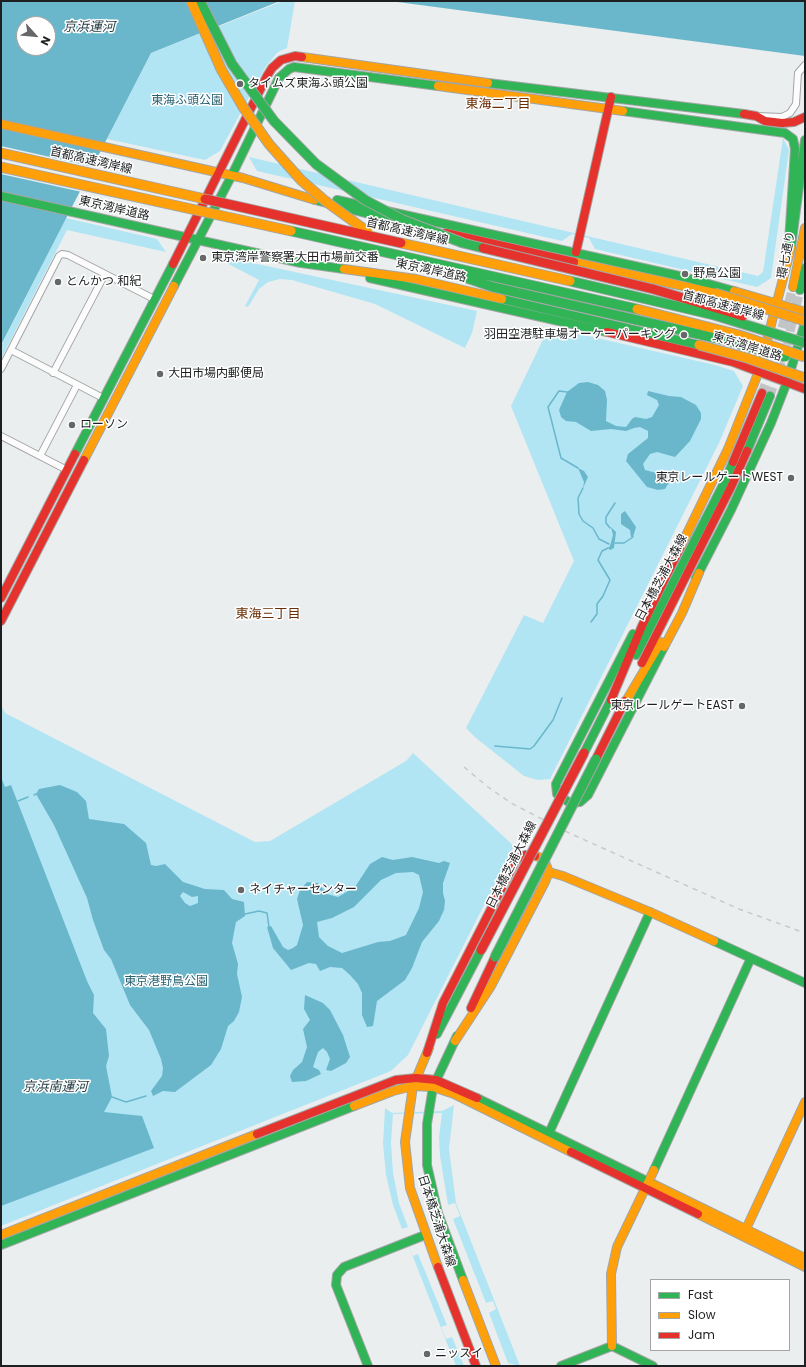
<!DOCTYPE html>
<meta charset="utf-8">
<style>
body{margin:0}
#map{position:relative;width:806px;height:1367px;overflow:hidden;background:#ebeeef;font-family:Poppins,sans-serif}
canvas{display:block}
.frame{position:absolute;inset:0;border:2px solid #1d1f20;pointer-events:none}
.legend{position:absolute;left:650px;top:1279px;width:140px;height:72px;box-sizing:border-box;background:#fff;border:1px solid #a5a5a6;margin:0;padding:5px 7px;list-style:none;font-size:12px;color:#1d1f20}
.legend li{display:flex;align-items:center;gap:8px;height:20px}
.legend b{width:20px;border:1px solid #a5a5a6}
.north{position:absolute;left:16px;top:16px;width:40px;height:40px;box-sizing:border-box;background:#fff;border:1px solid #a5a5a6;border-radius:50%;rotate:117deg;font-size:11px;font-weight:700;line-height:16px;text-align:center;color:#1d1f20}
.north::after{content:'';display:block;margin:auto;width:14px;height:18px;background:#656768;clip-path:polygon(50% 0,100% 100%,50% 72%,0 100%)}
</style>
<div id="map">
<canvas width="806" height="1367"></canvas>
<div class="frame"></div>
<ul class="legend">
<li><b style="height:5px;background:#30b455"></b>Fast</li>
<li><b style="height:5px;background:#ff9f0a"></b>Slow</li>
<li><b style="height:5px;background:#e5322d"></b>Jam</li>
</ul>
<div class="north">N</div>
</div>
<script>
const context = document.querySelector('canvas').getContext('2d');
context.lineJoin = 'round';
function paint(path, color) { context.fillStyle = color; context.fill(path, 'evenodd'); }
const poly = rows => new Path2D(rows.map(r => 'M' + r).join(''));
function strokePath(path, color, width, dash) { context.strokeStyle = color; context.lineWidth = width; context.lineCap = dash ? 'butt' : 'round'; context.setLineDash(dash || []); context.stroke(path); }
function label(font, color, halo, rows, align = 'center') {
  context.font = font + ' Poppins,"Noto Sans JP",sans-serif'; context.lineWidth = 3; context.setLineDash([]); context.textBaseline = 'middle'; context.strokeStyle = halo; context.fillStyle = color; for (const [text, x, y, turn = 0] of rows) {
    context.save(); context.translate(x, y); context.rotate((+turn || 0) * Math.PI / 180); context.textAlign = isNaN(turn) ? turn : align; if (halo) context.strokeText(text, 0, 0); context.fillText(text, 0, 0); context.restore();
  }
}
const green = poly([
 [283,1,295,1,287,48,278,52,266,66,220,151,205,160,107,139,151,53],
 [783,138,789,150,771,278,765,282,805,294,765,282,757,287,595,249,589,238,572,234,562,241,257,171,249,157,758,276,763,272],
 [66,218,157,239,166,252,67,230,1,359,1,346],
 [220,256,477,311,472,333,465,348,375,304,292,280,280,279,268,282,259,289,248,307,245,306,259,280,223,261],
 [549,327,715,365,734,371,743,386,719,443,550,779,538,780,524,776,476,738,466,728,524,615,543,623,574,561,511,406],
 [1,705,5,713,255,842,270,841,406,761,413,753,514,846,408,1055,391,1071,1,1226],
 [454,1105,449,1149,456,1203,520,1366,508,1363,489,1313,496,1309,493,1301,486,1303,453,1219,460,1216,455,1203,448,1205,440,1156,439,1137,442,1113,393,1114,391,1143,393,1173,399,1203,408,1227,402,1229,413,1256,418,1254,447,1325,441,1327,446,1339,452,1337,464,1366,456,1366,402,1229,393,1205,386,1175,383,1144,385,1108,392,1113,442,1111]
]);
const water = poly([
 [1,1,280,1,151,53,1,345],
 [24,24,48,24,48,48,24,48],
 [390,1,805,1,805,56],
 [588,382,598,385,605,391,607,400,606,421,616,426,626,427,632,419,635,417,646,419,652,417,659,405,657,400,647,395,648,391,669,396,681,397,696,405,701,413,701,419,690,441,675,457,657,452,650,454,643,464,645,470,668,476,670,481,665,489,658,490,647,487,626,461,628,454,648,438,648,431,640,427,634,428,626,431,611,429,591,431,576,422,566,421,561,417,559,410,567,392,579,383],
 [578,468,584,471,588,477,583,488,584,482],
 [625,511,636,527,633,537,631,537,630,530,621,524,621,514],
 [611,527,616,532,614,548,610,550,608,548,610,546,613,535],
 [1,777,5,787,11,785,87,981,94,995,93,1013,106,1029,109,1056,106,1066,112,1097,104,1112,142,1116,154,1148,1,1206],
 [60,785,77,792,86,801,89,819,124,824,146,843,151,865,156,866,165,864,183,882,205,889,224,890,232,899,244,902,245,916,236,922,232,943,238,964,237,974,242,997,239,1012,234,1021,228,1026,221,1049,211,1065,175,1092,163,1091,153,1096,151,1091,162,1076,163,1068,161,1059,149,1030,130,1005,111,959,104,950,93,920,87,898,54,825,36,794,39,789],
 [183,892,192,897,198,896,198,903,190,906,185,903,180,896],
 [382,857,393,860,412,857,439,863,444,861,450,863,443,883,443,893,445,901,444,910,439,921,422,942,412,968,405,980,377,1001,373,1026,367,1027,362,1015,362,993,358,984,350,975,342,968,330,967,320,971,316,964,309,963,291,970,273,948,267,927,271,926,283,947,288,950,293,948,297,945,303,925,297,899,300,890,307,882,318,883,327,894,338,897,355,887,370,864],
 [413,872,419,875,423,892,419,908,406,935,390,941,378,942,342,953,328,946,319,937,317,922,332,918,354,907,381,880,396,873],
 [305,995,323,1003,330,1010,343,1035,350,1057,346,1063,331,1071,326,1070,330,1059,327,1052,323,1048,318,1052,313,1067,319,1070,321,1074,306,1081,292,1082,290,1076,293,1070,302,1062,307,1047,303,1029,310,1020,304,1009]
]);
const pier = poly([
 [1,146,95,167,82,192,1,174]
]);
const stream = poly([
 [567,392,559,391,548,407,561,458,578,468],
 [583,488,578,498,579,514,583,521,593,528,599,539,609,544],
 [610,528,606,523,606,517,615,503],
 [615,543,624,543,633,537],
 [591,622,597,614,597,604,603,596,610,580,598,560,602,551,608,548],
 [495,746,530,749,534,746,553,720,562,698],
 [34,795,36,794],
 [18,801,28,797],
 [245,914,259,911,267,913,269,927],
 [112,1097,126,1102,146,1096]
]);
const primaryTunnel = poly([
 [775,354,793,287],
 [762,393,770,370],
 [770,396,787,344,800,290]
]);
const street = poly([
 [758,116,782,117,790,113,796,104,798,73,805,65],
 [11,350,103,398],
 [1,369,59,256,62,254,68,255,154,299],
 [53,373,105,274],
 [1,436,67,470],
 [40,456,77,385]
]);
const fast = poly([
 [488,83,744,114],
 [623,111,785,133,793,139,795,149,789,241],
 [1,196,301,263,344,269],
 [315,200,407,224],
 [337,200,684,277,734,291],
 [791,248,805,140],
 [370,278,607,332],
 [174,286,232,175,279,78,289,69,294,67,438,86],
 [800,290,805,268],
 [502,299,699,345],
 [747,451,770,396],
 [75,454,173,264],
 [696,578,731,510,771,423,787,382,805,323],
 [633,634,556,784,557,794,570,803,580,802,588,795,664,647],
 [636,655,725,481,733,462],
 [584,753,613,696],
 [714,941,805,983],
 [437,1034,481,950],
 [457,1036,433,1087,427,1124,427,1165,438,1213,463,1280],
 [477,1098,653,1184],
 [549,1133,650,912],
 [654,1170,751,958],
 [1,1245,354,1106],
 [368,1366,336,1285,337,1275,344,1267,425,1235],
 [561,1366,612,1346,653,1366]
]);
const slow = poly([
 [302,57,488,83],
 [438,86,623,111],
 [1,124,243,178,315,200],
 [574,262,715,293],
 [344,269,416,279,502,299],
 [793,287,805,228],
 [734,291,805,312],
 [84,460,174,286],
 [680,548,728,449,759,371,791,248],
 [664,647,682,613,699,573],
 [623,706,661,642],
 [549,872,563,876,650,912,714,941],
 [455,1041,491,986,545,882,549,872,545,862,539,857,535,856],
 [429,1048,413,1086,405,1142,410,1188,438,1267],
 [354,1106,393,1091,413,1086,433,1087,454,1094,571,1152],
 [653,1184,805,1258],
 [698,1214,805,1267],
 [746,1229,805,1102],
 [1,1235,257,1134],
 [463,1280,496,1366],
 [612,1346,611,1274,617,1247,654,1170]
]);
const jam = poly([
 [744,114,756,116,765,121,782,123,794,122,805,117],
 [446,233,574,262],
 [576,252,611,97],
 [173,264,267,76,272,68,281,60,295,56,302,57],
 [607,332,733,362,805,389],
 [733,462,762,393],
 [1,598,75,454],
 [1,621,84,460],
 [642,663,732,485,747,451],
 [611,700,642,626,680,548],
 [596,759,625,701],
 [471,1008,495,957],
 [427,1053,443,1003,515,862,518,858,525,855,535,856],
 [257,1134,396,1080,416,1078,436,1080,477,1098],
 [571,1152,698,1214],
 [438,1267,476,1366]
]);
const rail = poly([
 [464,767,488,787,511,803,569,833,739,909,805,933]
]);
const fastBridge = poly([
 [200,1,232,64,274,121,316,164,365,200,403,220,463,243,483,248],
 [291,231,637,309],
 [446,271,493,287,724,340,785,357],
 [570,281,714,315,805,343],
 [495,957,596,759]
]);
const slowBridge = poly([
 [191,1,221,69,243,107,269,144,301,180,324,200,368,232],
 [1,153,205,199],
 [1,167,291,231],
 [401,243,570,281],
 [715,293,805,321],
 [637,309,739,335,805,357],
 [699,345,747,358,805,378]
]);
const jamBridge = poly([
 [205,199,401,243],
 [483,248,653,289,743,316],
 [481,950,584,753]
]);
const markers = [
 [240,84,4,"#656768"],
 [203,258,4,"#656768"],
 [685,274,4,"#656768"],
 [58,282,4,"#656768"],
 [684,335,4,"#656768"],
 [160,374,4,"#656768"],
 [72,425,4,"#656768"],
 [791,478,4,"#656768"],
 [742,706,4,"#656768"],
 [241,890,4,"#656768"],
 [427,1354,4,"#656768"]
];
const poiNames = [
 ["タイムズ東海ふ頭公園",248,84],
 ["東京湾岸警察署大田市場前交番",211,258],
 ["野鳥公園",693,274],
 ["とんかつ 和紀",66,282],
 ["羽田空港駐車場オーケーパーキング",676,335,"right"],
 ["大田市場内郵便局",168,374],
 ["ローソン",80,425],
 ["東京レールゲートWEST",783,478,"right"],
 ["東京レールゲートEAST",734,706,"right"],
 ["ネイチャーセンター",249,890],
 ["ニッスイ",435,1354]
];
const parkNames = [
 ["東海ふ頭公園",187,101],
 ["東京港野鳥公園",166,982]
];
const streetNames = [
 ["首都高速湾岸線",91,161,13],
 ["東京湾岸道路",114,209,13],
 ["首都高速湾岸線",407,232,13],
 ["環七通り",787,255,-79],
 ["東京湾岸道路",431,271,12],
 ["首都高速湾岸線",723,306,15],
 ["東京湾岸道路",747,347,17],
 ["日本橋芝浦大森線",662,578,-62],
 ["日本橋芝浦大森線",512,865,-63],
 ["日本橋芝浦大森線",436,1221,72]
];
const waterNames = [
 ["京浜運河",89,28],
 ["京浜南運河",55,1088]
];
const neighbourhoodNames = [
 ["東海二丁目",498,105],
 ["東海三丁目",268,615]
];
paint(green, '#b1e5f4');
paint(water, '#6ab7cb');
paint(pier, '#ebeeef');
strokePath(stream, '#6ab7cb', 1.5);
strokePath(primaryTunnel, '#c2c5c6', 9, [9, 4.5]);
strokePath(street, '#a2a5a5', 8);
strokePath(fast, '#a2a5a5', 10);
strokePath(slow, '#a2a5a5', 10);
strokePath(jam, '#a2a5a5', 10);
strokePath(street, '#fcfcfd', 6);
strokePath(fast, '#30b455', 8);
strokePath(slow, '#ff9f0a', 8);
strokePath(jam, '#e5322d', 8);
strokePath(rail, '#c8c9c9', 1.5, [5, 5]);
strokePath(fastBridge, '#a2a5a5', 11, []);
strokePath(slowBridge, '#a2a5a5', 11, []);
strokePath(jamBridge, '#a2a5a5', 11, []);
strokePath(fastBridge, '#30b455', 9);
strokePath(slowBridge, '#ff9f0a', 9);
strokePath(jamBridge, '#e5322d', 9);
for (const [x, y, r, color] of markers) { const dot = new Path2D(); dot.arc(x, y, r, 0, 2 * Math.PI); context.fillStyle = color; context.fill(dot); strokePath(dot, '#fff', 1.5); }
label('12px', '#1d1f20', '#fff', poiNames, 'left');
label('12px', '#265f6e', '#fff', parkNames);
label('12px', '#1d1f20', '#fff', streetNames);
label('italic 13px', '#243c43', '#fff', waterNames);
label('13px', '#6a2d05', '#fff', neighbourhoodNames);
</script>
